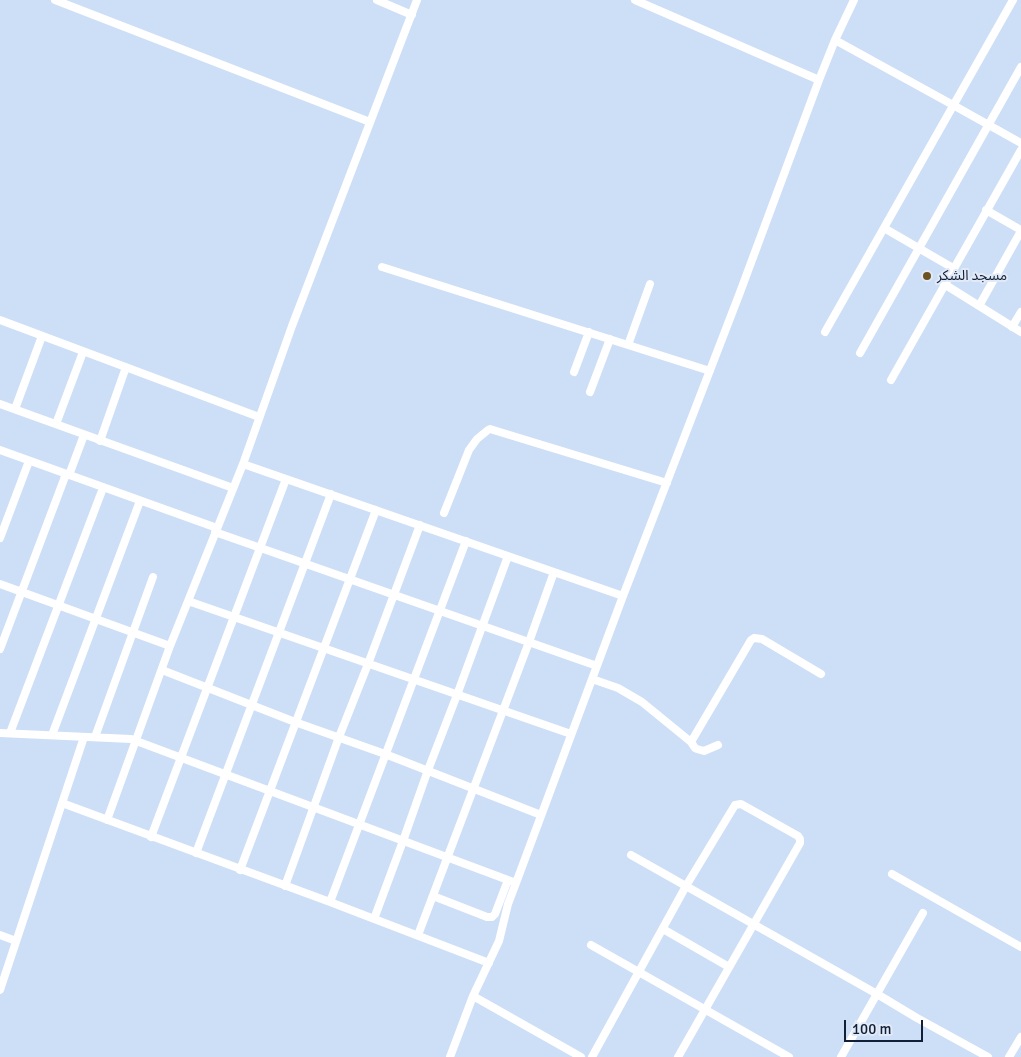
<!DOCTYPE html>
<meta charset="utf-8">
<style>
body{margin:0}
#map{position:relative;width:1021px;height:1057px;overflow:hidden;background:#cddef7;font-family:Signika,sans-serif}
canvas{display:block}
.scale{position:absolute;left:844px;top:1020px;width:79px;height:22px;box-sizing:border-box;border:2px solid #112037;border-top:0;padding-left:6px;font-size:15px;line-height:18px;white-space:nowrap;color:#112037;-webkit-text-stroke:4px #e2eaf7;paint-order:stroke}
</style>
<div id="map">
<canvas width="1021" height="1057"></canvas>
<div class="scale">100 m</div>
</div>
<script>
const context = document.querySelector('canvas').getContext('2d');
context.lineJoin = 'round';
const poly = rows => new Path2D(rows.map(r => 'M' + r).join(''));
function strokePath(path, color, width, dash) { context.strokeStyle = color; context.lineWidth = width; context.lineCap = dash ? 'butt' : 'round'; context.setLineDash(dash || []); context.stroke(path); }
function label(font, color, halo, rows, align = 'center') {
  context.font = font + ' Signika,"Noto Sans Arabic",sans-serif'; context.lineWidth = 4; context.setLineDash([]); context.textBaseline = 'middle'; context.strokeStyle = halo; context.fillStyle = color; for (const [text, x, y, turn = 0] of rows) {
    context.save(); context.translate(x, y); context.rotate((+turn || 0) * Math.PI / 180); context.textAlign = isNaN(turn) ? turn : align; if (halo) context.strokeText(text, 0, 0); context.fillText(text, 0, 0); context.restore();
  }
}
const minor = poly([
 [55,0,370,122],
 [377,0,412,15],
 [635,0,819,80],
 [835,40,953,105,1021,143],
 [986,210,1021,230],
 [884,228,953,268],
 [382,267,710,371],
 [944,284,1021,332],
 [979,306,1021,231],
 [0,320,259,417],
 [1012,327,1021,312],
 [825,332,1013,0],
 [628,345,650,284],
 [860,353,1021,67],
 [574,372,589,332],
 [891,380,1021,150],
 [590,392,610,339],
 [0,404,233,488],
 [15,409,42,336],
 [56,424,83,352],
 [100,441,126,367],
 [0,450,217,528],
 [243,464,623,596],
 [69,475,84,435],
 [444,513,469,450,477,439,488,430,490,429,667,483],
 [215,532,597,666],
 [0,538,29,461],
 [0,584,170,646],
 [188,601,571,734],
 [0,649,66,474],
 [162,670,295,722,385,754,541,815],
 [592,679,618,688,642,702,691,742,695,748,697,749,704,751,718,745],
 [0,733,131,739,516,883],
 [10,733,103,488],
 [52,735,140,501],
 [95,737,153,577],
 [691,742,751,640,754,638,762,639,821,674],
 [62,803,330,902,489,963],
 [107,820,170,646,243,464,292,326,417,0],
 [151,837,286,479],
 [196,853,331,494],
 [631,855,877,994,917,1018,988,1057],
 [240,870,376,510],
 [892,874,1021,947],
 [285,886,339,737,368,664,420,525],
 [433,896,487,917,492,917,495,914,508,880],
 [330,902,466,541],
 [374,919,403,841,428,770,457,695,508,556],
 [663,929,729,967],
 [0,935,16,941],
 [418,935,529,642,554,572],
 [591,945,789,1057],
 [0,990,84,737],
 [473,996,581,1057],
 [450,1057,473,996,499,941,508,904,516,883,623,596,739,295,819,80,835,40,854,0],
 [592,1057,686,886,735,805,741,804,798,836,800,839,800,843,678,1057],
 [841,1057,923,913],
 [1009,1057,1021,1037]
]);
const markers = [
 [927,276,5,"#6d5224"]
];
const poiNames = [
 ["مسجد الشكر",937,276]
];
strokePath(minor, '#fff', 8);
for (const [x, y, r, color] of markers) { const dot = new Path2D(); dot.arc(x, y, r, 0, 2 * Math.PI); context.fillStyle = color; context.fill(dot); strokePath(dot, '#e2eaf7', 2); }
label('14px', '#112037', '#e2eaf7', poiNames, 'left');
</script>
